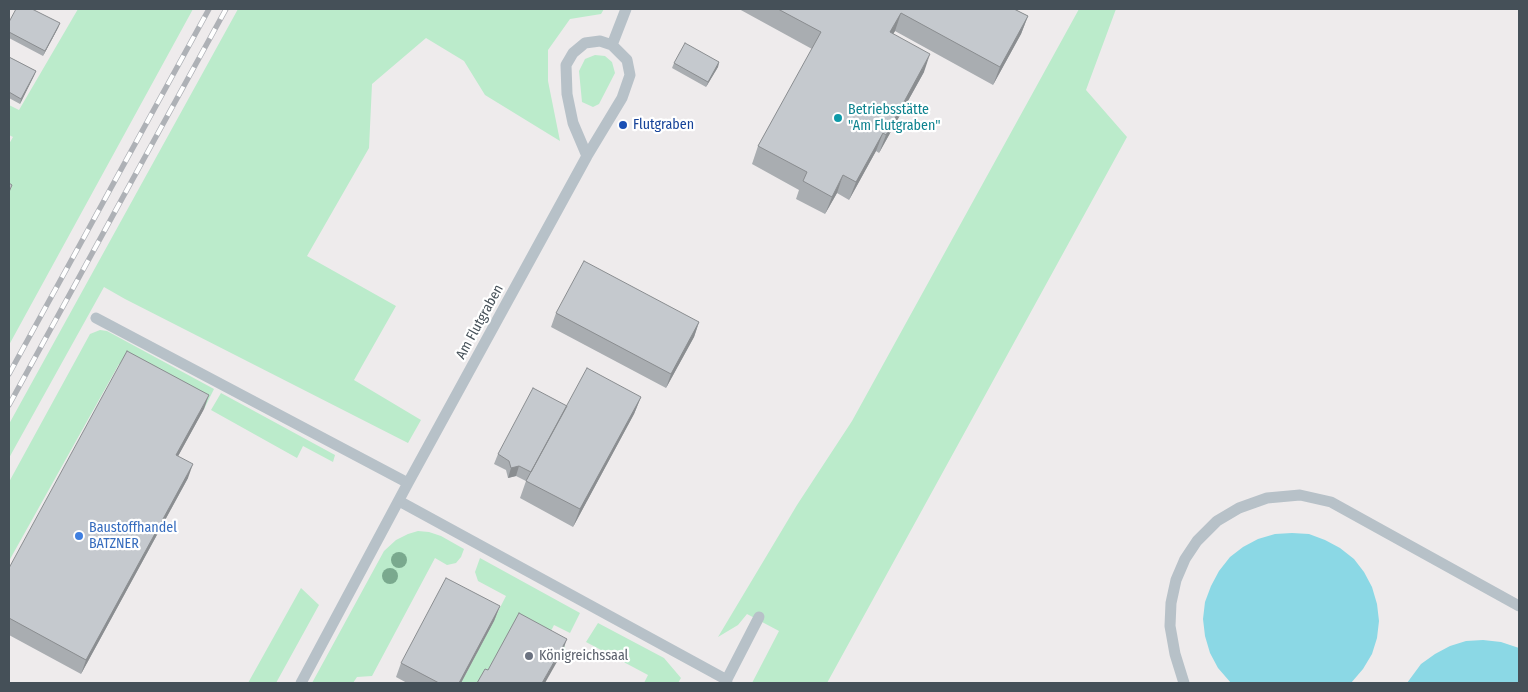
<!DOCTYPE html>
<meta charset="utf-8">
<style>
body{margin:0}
#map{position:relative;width:1528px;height:692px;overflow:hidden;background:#eeebec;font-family:"Fira Sans Condensed",sans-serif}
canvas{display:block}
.frame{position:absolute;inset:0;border:10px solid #455058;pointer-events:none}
</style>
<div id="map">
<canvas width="1528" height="692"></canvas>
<div class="frame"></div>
</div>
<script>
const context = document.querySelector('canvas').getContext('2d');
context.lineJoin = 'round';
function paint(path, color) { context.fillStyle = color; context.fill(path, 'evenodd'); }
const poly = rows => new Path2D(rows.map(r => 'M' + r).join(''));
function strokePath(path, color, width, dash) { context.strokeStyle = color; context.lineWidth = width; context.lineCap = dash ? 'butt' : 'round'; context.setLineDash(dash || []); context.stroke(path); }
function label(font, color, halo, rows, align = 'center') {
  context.font = font + ' "Fira Sans Condensed",sans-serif'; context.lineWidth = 4.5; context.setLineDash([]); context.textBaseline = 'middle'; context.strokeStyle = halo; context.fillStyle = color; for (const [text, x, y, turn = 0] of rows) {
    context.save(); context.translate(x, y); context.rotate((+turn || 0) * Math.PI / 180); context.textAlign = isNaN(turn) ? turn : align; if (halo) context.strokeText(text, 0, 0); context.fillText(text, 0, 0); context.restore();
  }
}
const green = poly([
 [78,9,193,9,9,345,9,144,13,137,9,135,9,105,19,110],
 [238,9,604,9,601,14,570,19,548,50,548,81,560,141,485,95,464,61,426,38,372,84,369,148,307,256,396,306,354,380,421,420,408,443,125,299,104,287,9,458,9,424],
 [1079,9,1116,9,1086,90,1127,137,827,683,752,683,779,631,747,614,738,625,718,637,797,505,852,421],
 [595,55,605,56,612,62,615,73,599,104,593,107,582,102,579,71,585,59],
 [100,330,107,331,214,389,204,409,119,364,9,561,9,482,90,334],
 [221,393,335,455,333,462,303,446,297,458,211,410],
 [418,531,429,532,441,536,464,549,461,557,456,563,447,565,435,558,372,676,357,677,353,683,312,683,384,551,396,540,408,534],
 [480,558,580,613,570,633,554,625,549,635,564,644,568,659,566,663,559,659,562,653,483,683,461,683,506,596,478,581,475,572],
 [301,588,319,605,276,683,248,683],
 [598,623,664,658,681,678,678,683,644,683,648,675,586,642]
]);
const water = poly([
 [1292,533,1309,534,1325,540,1340,548,1354,559,1364,572,1372,587,1377,604,1379,621,1377,638,1372,654,1363,669,1351,683,1231,683,1218,668,1210,653,1205,636,1203,619,1205,602,1211,586,1219,571,1230,557,1243,547,1258,539,1275,534],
 [1483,640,1501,642,1519,648,1519,683,1407,683,1421,664,1435,654,1450,646,1466,641]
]);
const service = poly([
 [612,45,626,9],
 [96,318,408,483],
 [399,501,727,680],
 [301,683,408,483,587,156,622,98,630,75,627,60,612,45,600,41,585,43,573,53,566,65,567,94,573,123,587,156],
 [725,683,759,617],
 [1184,683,1175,654,1170,626,1171,603,1176,580,1185,559,1197,541,1217,521,1239,508,1267,498,1300,495,1331,502,1519,606]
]);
const rail = poly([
 [9,374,209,9],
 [9,405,226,9]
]);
const trees = [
 [399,560],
 [390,576]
];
const wall = poly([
 [739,9,1014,9,1028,16,1021,34,993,85,895,31,893,34,924,72,879,153,876,151,849,200,837,193,825,214,796,199,799,190,752,164,758,146,812,49],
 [9,22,60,23,58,28,43,56,9,38],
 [9,57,36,71,20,104,9,98],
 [719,62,718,67,706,87,672,68,674,63],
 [556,313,699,322,694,337,666,388,551,327],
 [641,397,634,414,573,527,520,498,526,481,516,476,508,478,506,470,494,464,498,454,567,406],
 [204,409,178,456,188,478,81,674,9,635,9,568],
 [500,606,494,621,461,683,407,683,396,677,401,663]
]);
const shadedWall = poly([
 [901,13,895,31,884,50,890,32],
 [1028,16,1021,34,993,85,1000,67],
 [60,23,58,28,43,56,45,51],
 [930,54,924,72,879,153,886,135],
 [719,62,718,67,706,87,708,82],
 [36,71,34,76,20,104,21,99],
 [883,133,876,151,849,200,856,182],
 [843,175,837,193,825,214,832,197],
 [699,322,694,337,666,388,671,374],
 [209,395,204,409,171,469,176,455],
 [641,397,634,414,573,527,580,509],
 [193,464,188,478,81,674,86,660],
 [519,466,516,476,508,478,511,468],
 [500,606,494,621,461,683,459,683],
 [567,639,562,653,545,683,542,683]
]);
const building = poly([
 [16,9,32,9,60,23,45,51,9,32,9,22,16,9],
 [778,9,1014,9,1028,16,1000,67,901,13,890,32,930,54,886,135,883,133,856,182,843,175,832,197,803,181,807,172,758,146,821,32,778,9],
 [685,43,719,62,708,82,674,63,685,43],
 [9,57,36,71,21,99,9,92,9,57],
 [9,183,12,185,9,192,9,183],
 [584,261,699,322,671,374,556,313,584,261],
 [127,351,209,395,176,455,193,464,86,660,9,618,9,568,127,351],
 [587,368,641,397,580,509,526,481,587,368],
 [533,388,567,406,531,472,519,466,511,468,509,461,498,454,533,388],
 [446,578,500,606,459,683,439,683,401,663,446,578],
 [519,613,567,639,542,683,477,683,485,669,488,670,519,613]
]);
const markers = [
 [838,118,5,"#0f9aa8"],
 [623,125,5,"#1a4fb4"],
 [79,536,5,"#3f7fe0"],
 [529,656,5,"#6b7280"]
];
const cultureNames = [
 ["Betriebsstätte",848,110],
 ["\"Am Flutgraben\"",848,126]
];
const transitNames = [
 ["Flutgraben",633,125]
];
const streetNames = [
 ["Am Flutgraben",480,322,-61]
];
const shopNames = [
 ["Baustoffhandel",89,528],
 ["BATZNER",89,544]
];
const worshipNames = [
 ["Königreichssaal",539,656]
];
paint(green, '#bbebcb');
paint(water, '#8bd8e5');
strokePath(service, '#b7c1c8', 11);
strokePath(rail, '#aeb1b6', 5.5);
strokePath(rail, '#fff', 4, [11]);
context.fillStyle = '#7aa98e';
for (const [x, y] of trees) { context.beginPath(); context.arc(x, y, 8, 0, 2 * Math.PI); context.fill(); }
paint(wall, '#a9adb1');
paint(shadedWall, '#8a8d90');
paint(building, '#c5c9ce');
strokePath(building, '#8a8d90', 1);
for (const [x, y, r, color] of markers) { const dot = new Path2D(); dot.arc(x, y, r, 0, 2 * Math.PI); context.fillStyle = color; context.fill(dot); strokePath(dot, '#fff', 2); }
label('14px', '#0d838f', '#fff', cultureNames, 'left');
label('14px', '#164399', '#fff', transitNames, 'left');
label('14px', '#455058', '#fff', streetNames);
label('14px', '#366cbe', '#fff', shopNames, 'left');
label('14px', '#5b616d', '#fff', worshipNames, 'left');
</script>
